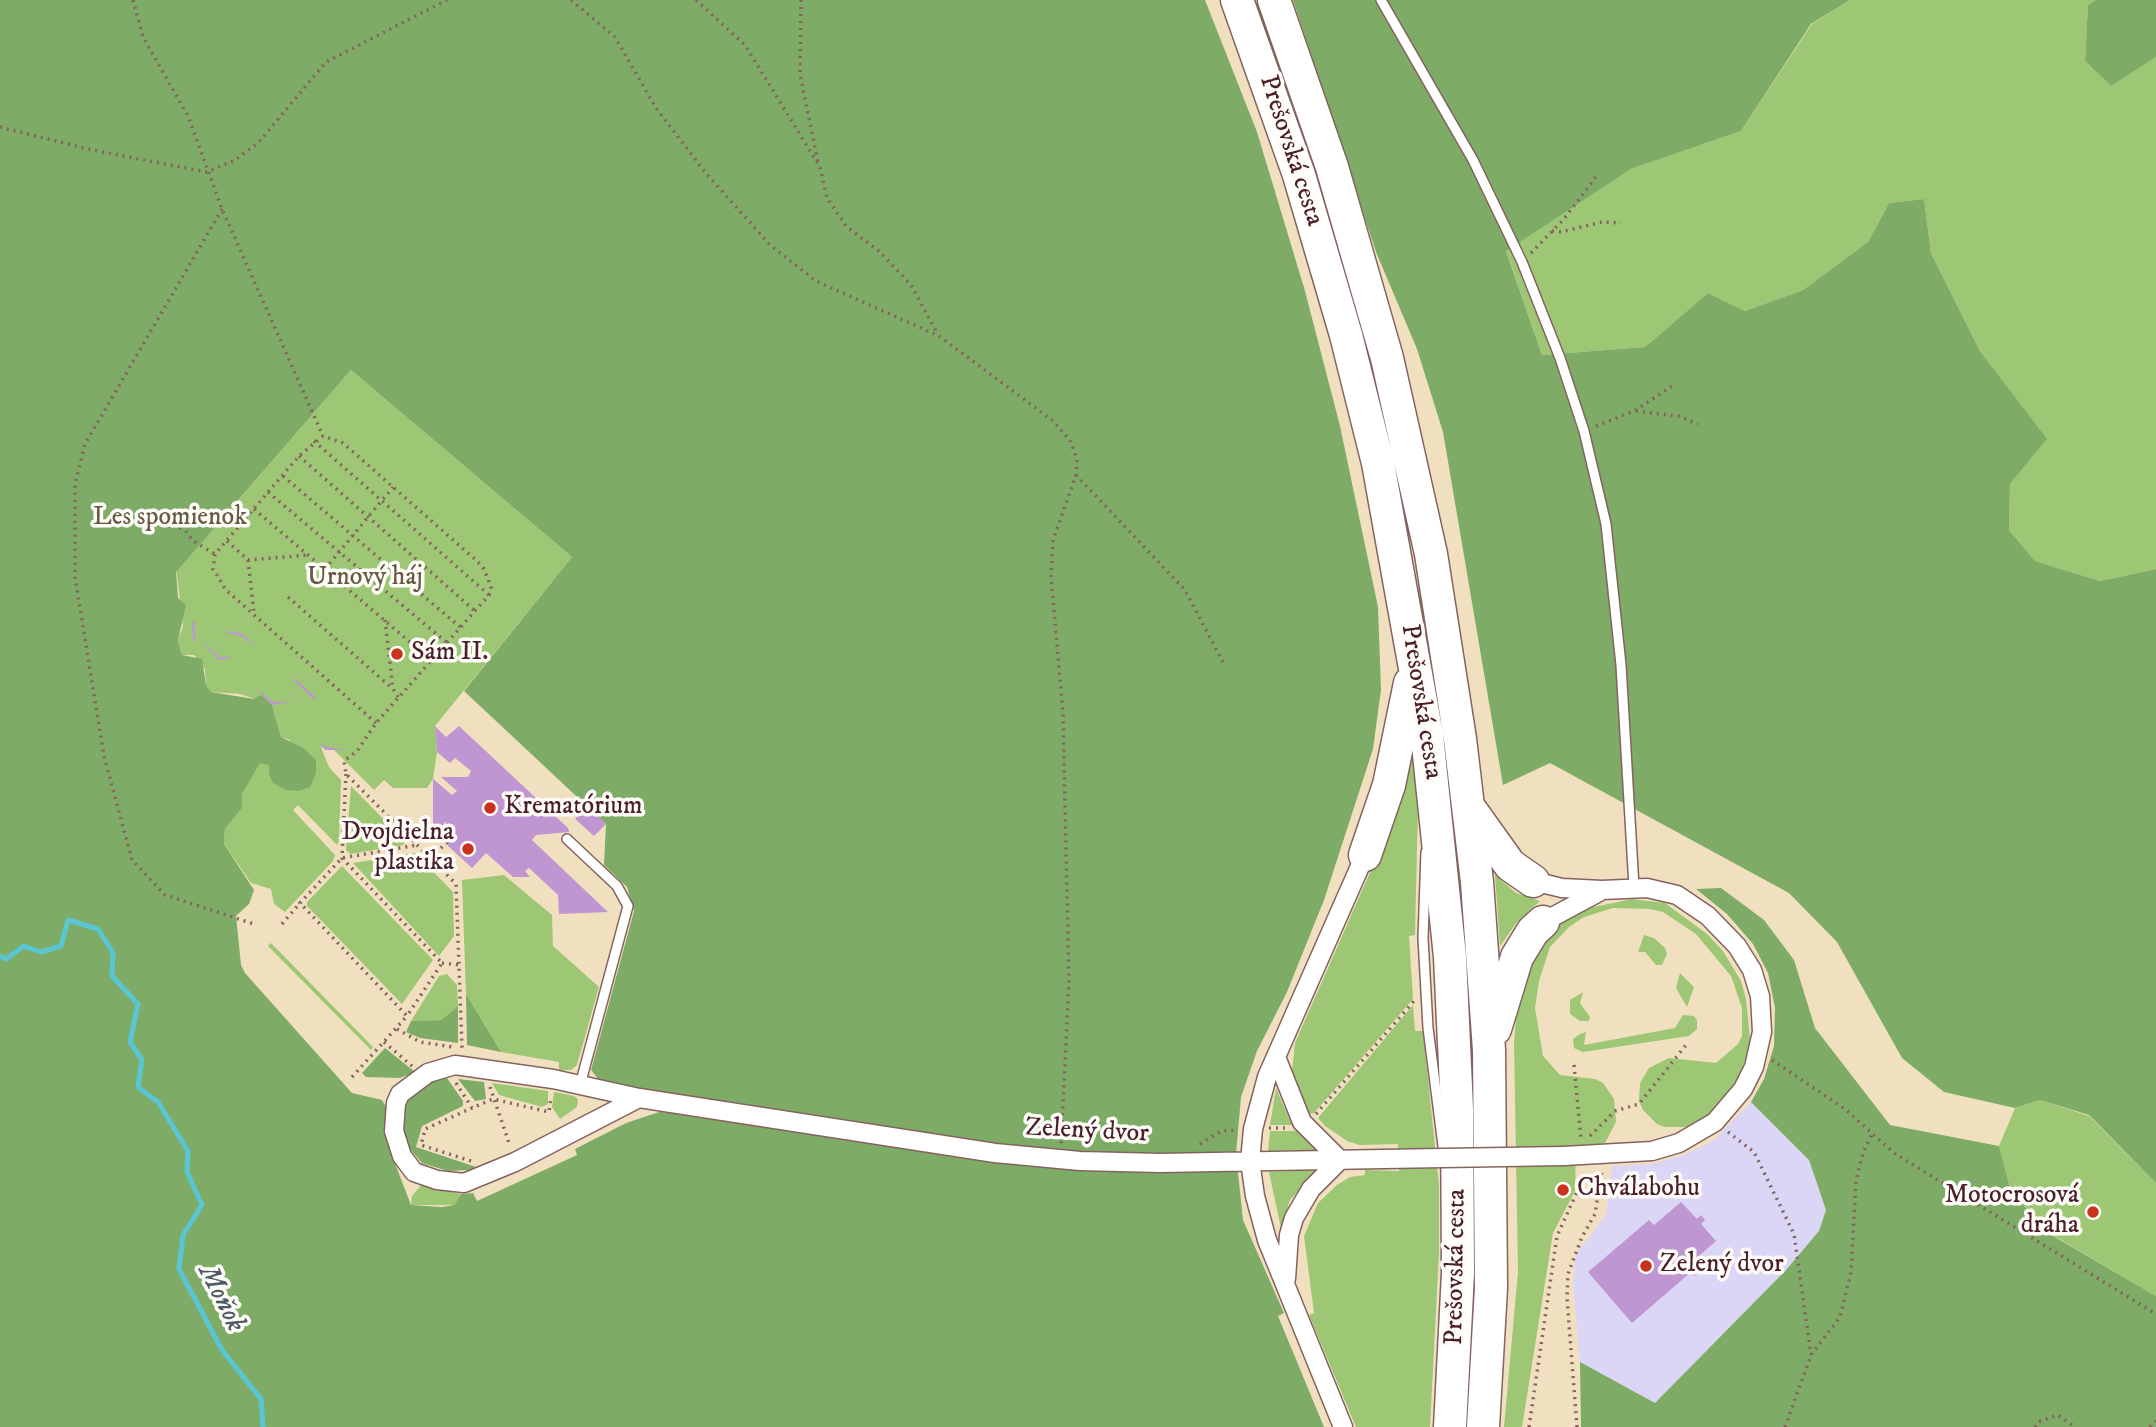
<!DOCTYPE html>
<meta charset="utf-8">
<style>
body{margin:0}
canvas{display:block;background:#f1e0c0}
</style>
<canvas width="2156" height="1427"></canvas>
<script>
const context = document.querySelector('canvas').getContext('2d');
context.lineJoin = 'round';
function paint(path, color) { context.fillStyle = color; context.fill(path, 'evenodd'); }
const poly = rows => new Path2D(rows.map(r => 'M' + r).join(''));
function strokePath(path, color, width, dash) { context.strokeStyle = color; context.lineWidth = width; context.lineCap = dash ? 'butt' : 'round'; context.setLineDash(dash || []); context.stroke(path); }
function label(font, color, halo, rows, align = 'center') {
  context.font = font + ' "IM FELL DW Pica",serif'; context.lineWidth = 7; context.setLineDash([]); context.textBaseline = 'middle'; context.strokeStyle = halo; context.fillStyle = color; for (const [text, x, y, turn = 0] of rows) {
    context.save(); context.translate(x, y); context.rotate((+turn || 0) * Math.PI / 180); context.textAlign = isNaN(turn) ? turn : align; if (halo) context.strokeText(text, 0, 0); context.fillText(text, 0, 0); context.restore();
  }
}
const built = poly([
 [1751,1102,1809,1160,1826,1210,1819,1231,1786,1270,1655,1403,1580,1362,1573,1283,1576,1254,1606,1215,1612,1166,1650,1164,1681,1156,1713,1141]
]);
const green = poly([
 [1850,0,2096,0,2088,5,2085,61,2111,86,2156,57,2156,569,2100,581,2035,561,2009,530,2010,484,2046,439,1980,351,1931,253,1924,199,1889,203,1868,242,1803,290,1745,311,1708,293,1645,347,1542,355,1506,250,1631,169,1741,131,1812,24],
 [351,370,572,557,435,726,437,752,433,779,427,788,393,788,384,780,374,790,334,750,321,747,329,767,341,780,339,841,337,845,298,805,293,810,335,855,333,861,285,912,274,904,271,889,251,883,224,844,225,829,242,808,242,794,260,762,270,765,290,740,281,737,272,705,240,694,211,692,206,685,205,669,194,655,182,655,178,640,183,626,164,467,224,517],
 [1412,751,1418,806,1415,935,1409,936,1413,999,1314,1113,1309,1114,1300,1099,1292,1071,1295,1043,1375,861],
 [351,786,405,841,403,845,350,854,346,850],
 [415,853,453,892,454,936,439,956,353,863],
 [342,866,433,960,402,1004,307,906,307,902],
 [504,875,552,915,553,946,599,987,577,1065,571,1070,559,1070,559,1062,501,1052,466,994,462,880],
 [1495,875,1516,893,1540,901,1517,922,1500,946],
 [1632,899,1665,903,1707,934,1723,951,1741,981,1746,999,1750,1038,1746,1058,1733,1088,1710,1114,1687,1127,1665,1127,1657,1124,1643,1110,1639,1101,1640,1083,1649,1068,1669,1058,1716,1063,1738,1044,1742,1036,1742,1008,1731,976,1696,934,1663,912,1650,909,1613,908,1584,917,1569,927,1550,947,1539,981,1535,1008,1543,1056,1560,1075,1595,1079,1603,1083,1614,1099,1616,1122,1605,1143,1576,1150,1575,1191,1553,1233,1522,1427,1504,1427,1518,1272,1514,1042,1519,983,1553,927,1589,908],
 [1644,935,1654,938,1665,948,1667,954,1662,965,1656,965,1645,952,1638,952],
 [271,943,373,1047,371,1050,268,946],
 [1680,973,1694,987,1687,1007,1676,988],
 [447,974,457,985,458,1006,441,1020,411,1021,439,976],
 [1583,992,1580,1003,1590,1017,1589,1021,1580,1021,1570,1014,1570,1000],
 [1413,1005,1415,1031,1423,1031,1439,1185,1439,1252,1430,1427,1356,1427,1309,1315,1314,1313,1304,1236,1318,1203,1337,1185,1350,1177,1365,1175,1365,1170,1399,1171,1398,1144,1360,1145,1347,1141,1325,1126,1318,1118],
 [1683,1015,1694,1016,1697,1020,1697,1029,1689,1036,1583,1052,1574,1048,1573,1039,1580,1034,1586,1032,1584,1045,1675,1028],
 [492,1083,548,1091,548,1104,542,1107,499,1095],
 [1276,1088,1281,1100,1292,1125,1270,1125],
 [554,1092,574,1096,578,1099,577,1107,560,1119,552,1107],
 [2040,1100,2089,1116,2156,1183,2156,1296,2049,1233,2011,1191,1999,1146,2015,1108],
 [1270,1131,1296,1131,1317,1150,1268,1151],
 [1317,1170,1290,1200,1281,1228,1269,1172],
 [421,1185,427,1186,461,1194,454,1205,411,1205,412,1196]
]);
const forest = poly([
 [0,0,1205,0,1257,132,1305,291,1340,426,1378,607,1381,690,1373,749,1324,900,1287,992,1257,1051,1241,1097,1236,1154,1243,1220,1284,1313,1278,1316,1324,1427,0,1427],
 [351,370,572,557,464,691,606,824,604,865,627,887,634,911,591,1070,600,1081,668,1109,626,1123,575,1149,577,1155,477,1201,473,1193,461,1194,454,1205,442,1207,411,1205,389,1148,388,1110,382,1100,352,1093,245,973,241,965,236,916,249,904,254,890,224,844,225,829,242,808,242,794,260,763,269,765,269,774,273,783,287,790,299,791,310,787,316,773,316,760,303,748,281,737,272,705,261,695,254,699,211,692,206,685,202,659,182,655,178,640,186,605,178,598,176,572],
 [1293,0,1850,0,1811,24,1741,131,1631,169,1506,251,1542,355,1645,347,1708,293,1745,311,1803,290,1868,242,1889,203,1924,199,1931,253,1980,351,2047,439,2010,484,2009,530,2035,561,2100,581,2156,569,2156,1183,2089,1115,2040,1100,2015,1108,1944,1092,1902,1058,1837,942,1789,893,1550,763,1503,785,1443,432,1417,349,1376,252],
 [2096,0,2156,0,2156,57,2111,86,2085,61,2088,5],
 [1721,888,1764,920,1794,960,1815,1028,1890,1125,1999,1146,2011,1191,2048,1233,2156,1296,2156,1427,1581,1427,1580,1362,1655,1403,1786,1270,1819,1231,1826,1210,1809,1160,1751,1102,1764,1079,1774,1046,1775,1008,1768,973,1753,944,1727,914,1696,889],
 [466,994,501,1052,467,1045],
 [458,1006,458,1043,420,1038,406,1032,411,1021,441,1020],
 [385,1048,415,1072,400,1078,366,1077,362,1073],
 [447,1078,463,1101,463,1106,422,1126,416,1147,476,1167,470,1170,448,1171,422,1163,410,1149,403,1132,403,1113,410,1095,424,1083],
 [458,1079,484,1082,486,1099,475,1101]
]);
const stream = poly([
 [0,956,6,959,24,946,41,952,61,946,68,920,98,929,113,953,112,976,138,1004,130,1042,142,1060,138,1087,158,1102,188,1151,187,1172,202,1205,183,1235,179,1269,222,1350,261,1399,263,1427]
]);
const building = poly([
 [192,622,195,622,195,641,193,641],
 [221,631,241,633,257,646,241,636],
 [198,638,220,657,233,657,220,660],
 [292,679,296,680,316,697,314,699],
 [255,687,273,702,292,702,272,705],
 [435,726,446,737,459,726,568,828,569,832,536,835,532,840,608,912,559,914,558,895,529,868,525,871,530,877,513,877,486,853,472,868,446,844,454,835,446,827,446,821,437,833,433,831,433,779,452,795,457,791,441,777,468,777,471,771,455,758,450,763,437,752],
 [319,742,326,747,345,750,325,750],
 [587,806,606,824,594,836,575,819],
 [1681,1202,1697,1219,1701,1215,1705,1220,1701,1224,1716,1241,1693,1261,1701,1270,1694,1276,1691,1272,1632,1323,1588,1272,1649,1220,1654,1225]
]);
const path = poly([
 [133,0,143,37,188,116,222,209,323,436],
 [571,0,615,37,656,108,705,172,770,245,816,281,939,336,1052,420,1070,440,1077,459,1076,475,1053,540,1051,575,1063,714,1069,982,1061,1144],
 [696,0,745,45,820,167,827,198,846,226,880,252,911,285,937,333],
 [801,0,800,74,818,162],
 [0,127,92,150,207,172,235,160,258,143,326,62,447,0],
 [222,209,85,444,75,484,75,577,104,756,132,860,165,895,254,924],
 [1552,231,1561,232,1602,222,1621,223],
 [1531,253,1564,219,1598,174],
 [1636,411,1678,416,1698,424],
 [1596,426,1634,411,1674,385],
 [314,441,489,595],
 [299,456,475,611],
 [1076,475,1185,590,1224,664],
 [283,476,460,627],
 [268,492,446,642],
 [254,509,431,660],
 [164,514,173,524,185,530,193,541,215,554],
 [227,541,248,560,309,555],
 [248,560,254,613],
 [325,569,393,487],
 [288,597,393,689],
 [385,620,393,689,400,700],
 [376,723,226,590,213,569,215,554,299,456,323,436,343,443,477,561,484,569,491,587,489,595,376,723,357,751,344,761,346,774,456,884,462,1048],
 [346,774,342,858,442,963,407,1016,300,903,342,858,417,845],
 [431,858,454,835],
 [282,924,300,903],
 [442,963,460,965],
 [397,1029,420,1042,453,1047],
 [384,1042,412,1066],
 [1772,1060,1845,1109,1894,1153,2156,1314],
 [1574,1065,1581,1139],
 [352,1077,407,1016],
 [456,1083,472,1108,493,1099,549,1112,551,1097],
 [490,1087,510,1146],
 [1316,1114,1414,1001],
 [1269,1128,1286,1128],
 [1728,1132,1754,1152,1794,1234,1811,1355],
 [1590,1136,1615,1111,1639,1104,1686,1045],
 [1200,1144,1221,1131,1237,1130],
 [471,1161,421,1145,425,1129,472,1108],
 [1529,1427,1557,1236,1586,1172],
 [1577,1427,1567,1298,1568,1274,1582,1237,1595,1214,1602,1170],
 [1785,1427,1811,1355,1840,1317,1851,1272,1856,1180,1863,1153,1872,1134],
 [2035,1427,2038,1422,2058,1415,2075,1427],
 [2150,1427,2156,1421]
]);
const lane = poly([
 [1381,0,1473,160,1522,262,1560,358,1584,431,1606,524,1621,665,1634,887],
 [567,839,617,886,628,906,580,1085],
 [1426,852,1423,938,1428,1028,1444,1154]
]);
const street = poly([
 [1533,881,1562,888,1602,890,1647,888,1677,895,1708,916,1737,946,1752,970,1760,996,1762,1032,1754,1067,1743,1089,1715,1122,1679,1143,1652,1151,1564,1156],
 [1543,922,1599,892],
 [1276,1057,1302,1122,1340,1160],
 [639,1098,515,1162,464,1183,437,1180,414,1172,402,1156,394,1131,396,1103,400,1094,428,1073,455,1065,553,1079,639,1098,995,1153,1080,1161,1160,1163,1383,1159],
 [1286,1279,1289,1235,1294,1218,1311,1189,1340,1160],
 [1343,1427,1267,1240,1255,1196,1250,1161,1253,1129,1267,1077,1365,855]
]);
const highway = poly([
 [1237,0,1299,175,1346,335,1378,463,1427,735,1450,957,1457,1109,1458,1273,1450,1427],
 [1274,0,1332,167,1387,358,1431,554,1460,739,1477,882,1489,1050,1491,1288,1483,1427],
 [1470,809,1510,865,1533,881],
 [1365,855,1389,785,1410,683],
 [1495,1029,1517,957,1533,931,1543,922]
]);
const streetBridge = poly([
 [1383,1159,1564,1156]
]);
const markers = [
 [397,654,7,"#c8321e"],
 [490,808,7,"#c8321e"],
 [468,849,7,"#c8321e"],
 [1563,1190,7,"#c8321e"],
 [2093,1212,7,"#c8321e"],
 [1646,1266,7,"#c8321e"]
];
const streetNames = [
 ["Prešovská cesta",1290,151,72],
 ["Prešovská cesta",1420,702,81],
 ["Zelený dvor",1087,1132,3],
 ["Prešovská cesta",1457,1267,-89]
];
const parkNames = [
 ["Les spomienok",170,519],
 ["Urnový háj",365,579]
];
const poiNames = [
 ["Sám II.",411,654],
 ["Krematórium",504,808],
 ["Dvojdielna",454,834,"right"],
 ["plastika",454,864,"right"],
 ["Chválabohu",1577,1190],
 ["Motocrosová",2079,1197,"right"],
 ["dráha",2079,1227,"right"],
 ["Zelený dvor",1660,1266]
];
const waterNames = [
 ["Moňok",220,1299,63]
];
paint(built, '#dcd6f6');
paint(green, '#9dc774');
paint(forest, '#7eac66');
strokePath(stream, '#5ac5d3', 5);
paint(building, '#bf95d2');
strokePath(lane, '#84635f', 12);
strokePath(street, '#84635f', 21);
strokePath(highway, '#84635f', 35);
strokePath(path, '#84635f', 3.5, [2, 5]);
strokePath(lane, '#fff', 9);
strokePath(street, '#fff', 18);
strokePath(highway, '#fff', 32);
strokePath(streetBridge, '#84635f', 21, []);
strokePath(streetBridge, '#fff', 18);
for (const [x, y, r, color] of markers) { const dot = new Path2D(); dot.arc(x, y, r, 0, 2 * Math.PI); context.fillStyle = color; context.fill(dot); strokePath(dot, '#fdfcf7', 2.5); }
label('26px', '#4a1f2b', '#fdfcf7', streetNames);
label('26px', '#675a45', '#fdfcf7', parkNames);
label('26px', '#4a1f2b', '#fdfcf7', poiNames, 'left');
label('italic 28px', '#505966', '#fdfcf7', waterNames);
</script>
